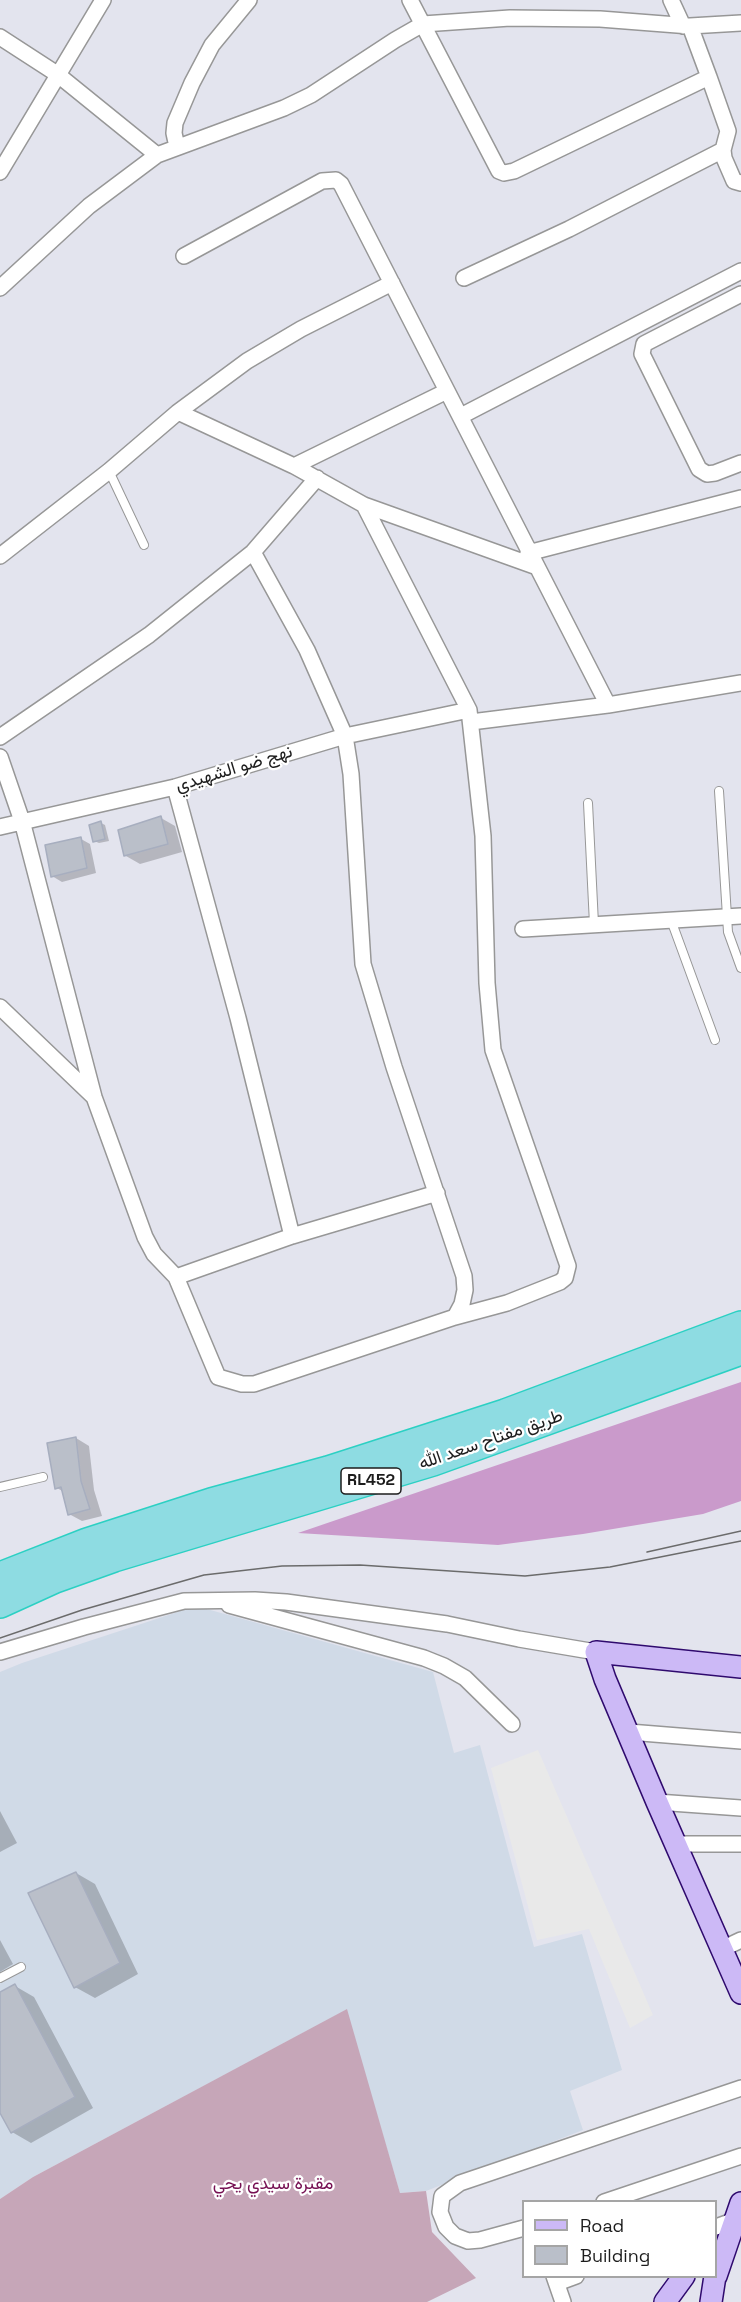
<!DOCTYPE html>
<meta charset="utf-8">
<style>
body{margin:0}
#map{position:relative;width:741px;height:2302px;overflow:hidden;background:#e3e4ee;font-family:"Space Grotesk",sans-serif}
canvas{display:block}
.legend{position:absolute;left:522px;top:2200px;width:195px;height:78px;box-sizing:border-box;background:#fff;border:2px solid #a5a5a5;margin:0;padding:8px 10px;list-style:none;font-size:18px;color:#1d1d1d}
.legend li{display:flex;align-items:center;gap:12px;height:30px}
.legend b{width:30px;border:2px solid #a5a5a5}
</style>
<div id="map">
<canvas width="741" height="2302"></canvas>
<ul class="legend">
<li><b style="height:8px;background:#ccb9f6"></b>Road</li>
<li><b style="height:16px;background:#babfc9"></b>Building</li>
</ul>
</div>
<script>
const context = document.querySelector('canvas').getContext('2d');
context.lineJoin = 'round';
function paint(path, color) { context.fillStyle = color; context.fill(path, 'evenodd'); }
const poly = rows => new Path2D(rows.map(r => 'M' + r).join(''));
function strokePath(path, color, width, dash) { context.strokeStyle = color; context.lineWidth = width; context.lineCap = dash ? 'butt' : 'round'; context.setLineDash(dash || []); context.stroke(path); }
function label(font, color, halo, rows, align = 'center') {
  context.font = font + ' "Space Grotesk",Vazirmatn,sans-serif'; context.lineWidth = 4.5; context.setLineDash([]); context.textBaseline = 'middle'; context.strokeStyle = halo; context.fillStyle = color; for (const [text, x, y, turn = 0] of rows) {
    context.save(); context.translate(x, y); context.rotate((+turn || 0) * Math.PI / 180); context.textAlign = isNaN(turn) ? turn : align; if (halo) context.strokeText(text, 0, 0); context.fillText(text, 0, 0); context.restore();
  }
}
const military = poly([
 [196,1606,433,1672,454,1753,480,1745,534,1947,582,1934,622,2070,570,2091,583,2130,426,2191,400,2193,346,2010,33,2177,0,2199,0,1672,22,1663]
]);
const forest = poly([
 [741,1382,741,1501,703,1514,583,1534,498,1545,298,1533]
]);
const cemetery = poly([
 [347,2009,400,2193,426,2191,432,2232,476,2278,427,2302,0,2302,0,2199,33,2177]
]);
const parking = poly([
 [538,1750,653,2015,630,2028,589,1929,537,1940,491,1768]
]);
const shadow = poly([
 [161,818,175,826,182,852,140,864,126,856],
 [101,823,105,825,109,841,99,843,94,841],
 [81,839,90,844,96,873,62,882,52,876],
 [76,1438,89,1446,94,1490,102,1516,82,1521,69,1514,64,1492,57,1488],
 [0,1811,17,1843,0,1852],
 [76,1873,95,1884,138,1974,95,1998,75,1987],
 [0,1940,13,1964,0,1972],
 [15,1986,34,1997,93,2108,31,2143,12,2132,0,2110,0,1994]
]);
const building = poly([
 [161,816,168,844,124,856,118,830,161,816],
 [101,821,105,839,93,842,89,825,101,821],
 [81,837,87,868,51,877,45,845,81,837],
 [76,1437,81,1481,90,1509,68,1515,61,1487,55,1489,47,1443,76,1437],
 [76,1872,120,1963,74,1988,28,1893,76,1872],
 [15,1984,75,2097,11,2133,0,2113,0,1992,15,1984]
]);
const lane = poly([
 [109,471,144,545],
 [719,791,728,932,741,968],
 [588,803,594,924],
 [671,920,715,1040],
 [0,1487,43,1477],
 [0,1978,21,1967]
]);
const street = poly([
 [410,0,499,171,504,173,514,171,709,77,728,131,723,150,724,158,734,181,741,183],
 [671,0,683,26],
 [690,26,709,77],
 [0,37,57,74,157,155],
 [177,147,174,133,175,123,192,83,212,45,249,0],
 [0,172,103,0],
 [184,256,322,181,336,180,341,184,608,705],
 [464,278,569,229,723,150],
 [0,288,89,206,157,155,284,108,311,95,395,40,423,24,510,18,600,19,690,26,741,23],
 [741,294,644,344,642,354,699,469,707,474,715,473,741,463],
 [178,412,294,466,364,505,537,567],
 [461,416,741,271],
 [294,466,447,391],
 [364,505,469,710,483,836,487,983,493,1050,568,1266,565,1278,560,1282,507,1303,455,1317],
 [528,553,741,498],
 [0,556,109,471,178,412,247,361,301,329,392,283],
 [471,722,608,705,741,683],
 [0,737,149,635,253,552,317,478],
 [0,757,22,821,94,1097,145,1237,154,1254,176,1277,218,1377,242,1384,254,1384,455,1317,462,1304,465,1290,464,1276,394,1067,363,964,351,774,345,736,307,650,253,552],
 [175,787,238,1018,292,1236],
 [0,827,175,787,345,736,469,710],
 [523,929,741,916],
 [0,1007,94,1097],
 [176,1277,292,1236,437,1193],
 [229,1605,424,1658,444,1666,465,1678,512,1724],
 [0,1652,84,1627,184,1601,255,1600,286,1602,447,1624,519,1639,596,1652],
 [629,1732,741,1741],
 [657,1802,741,1808],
 [676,1844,741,1844],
 [722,1949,741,1940],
 [604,2202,741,2156],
 [716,2227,735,2220],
 [524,2228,480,2240,468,2241,455,2236,446,2227,440,2212,442,2196,460,2183,741,2088],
 [554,2276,563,2302],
 [557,2283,576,2276]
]);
const secondary = poly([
 [741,1667,596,1652,605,1679,657,1802,741,1993],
 [716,2276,741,2203],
 [665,2302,684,2276],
 [711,2302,715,2276]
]);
const highway = poly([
 [0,1576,87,1542,211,1502,328,1470,505,1413,741,1325],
 [0,1604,55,1579,114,1558,433,1462,741,1351]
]);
const tram = poly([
 [647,1552,741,1531],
 [0,1638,82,1610,204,1575,282,1566,360,1565,525,1576,610,1567,741,1541]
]);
const shields = [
 [371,1481,60]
];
const shieldNames = [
 ["RL452",371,1481]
];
const streetNames = [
 ["نهج ضو الشهيدي",234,769,-17],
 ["طريق مفتاح سعد الله",491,1440,-19]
];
const parkNames = [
 ["مقبرة سيدي يحي",273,2184]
];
paint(military, '#d0dae7');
paint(forest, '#ca9acb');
paint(cemetery, '#c6a6b8');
paint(parking, '#e9e9e9');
paint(shadow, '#0003');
paint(building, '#babfc9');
strokePath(building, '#a7aebf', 1.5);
strokePath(lane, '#979797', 10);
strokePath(street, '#979797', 18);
strokePath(secondary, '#2f0a6e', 24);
strokePath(highway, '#2cd0c3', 30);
strokePath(lane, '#fff', 8);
strokePath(street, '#fff', 15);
strokePath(secondary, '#ccb9f6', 21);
strokePath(highway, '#8edce2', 27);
strokePath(tram, '#6b6b6b', 1.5);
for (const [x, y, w] of shields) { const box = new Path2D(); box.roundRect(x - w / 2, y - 13, w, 26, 4.5); context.fillStyle = '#fff'; context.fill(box); strokePath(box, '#1d1d1d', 1.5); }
label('bold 16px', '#1d1d1d', null, shieldNames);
label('18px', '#1d1d1d', '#fff', streetNames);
label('18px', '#761053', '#fff', parkNames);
</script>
